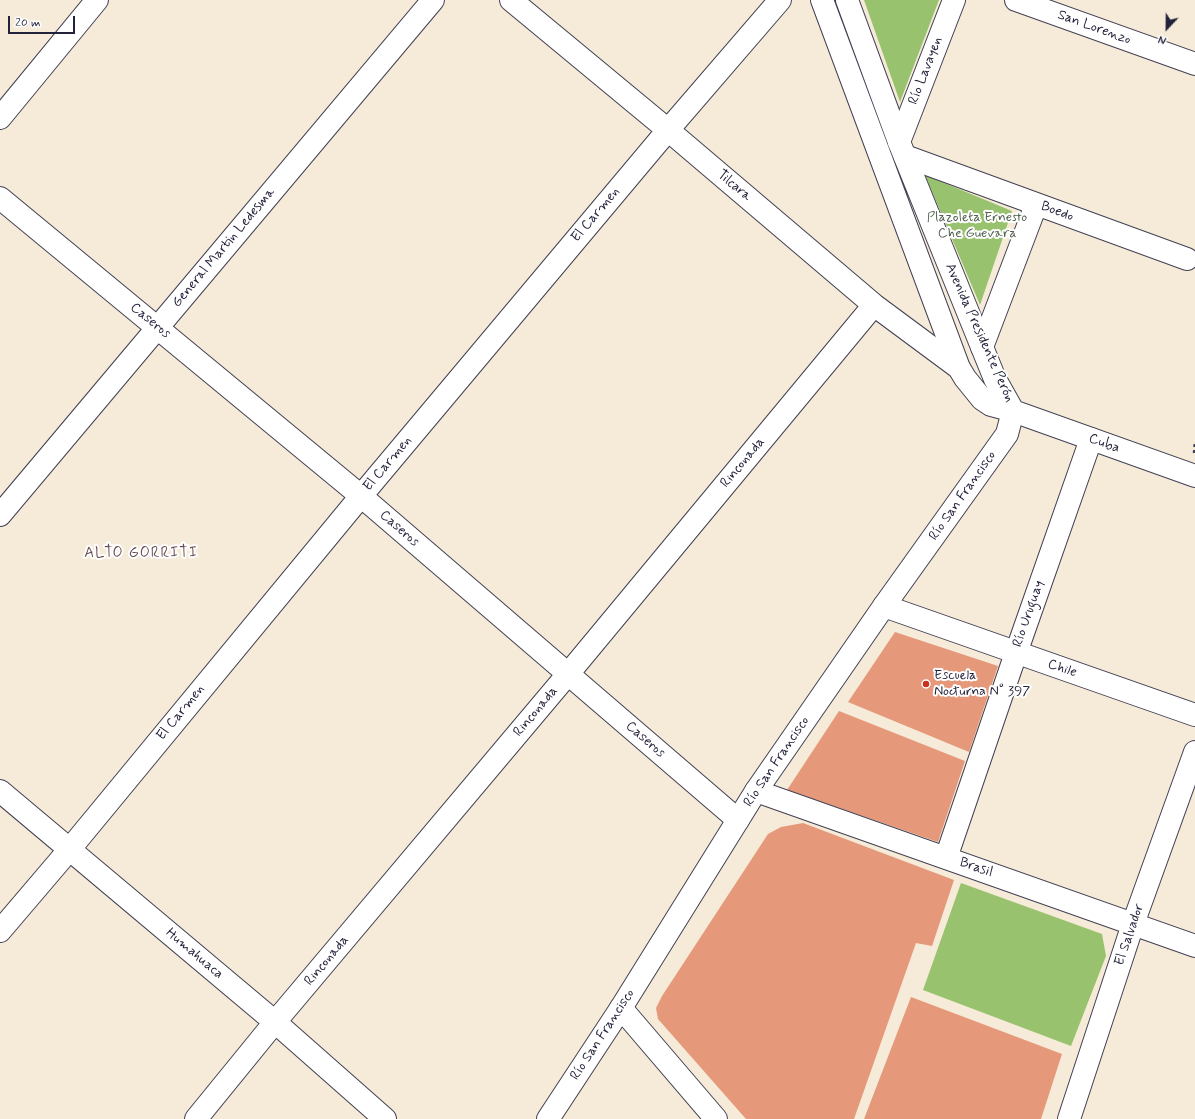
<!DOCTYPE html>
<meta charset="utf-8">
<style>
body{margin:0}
#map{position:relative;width:1195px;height:1119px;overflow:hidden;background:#f6ebd8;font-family:Mynerve,sans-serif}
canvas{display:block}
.north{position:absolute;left:1147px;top:8px;width:40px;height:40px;-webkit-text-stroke:3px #fff;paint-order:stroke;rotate:202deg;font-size:11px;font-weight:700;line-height:16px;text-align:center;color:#22223b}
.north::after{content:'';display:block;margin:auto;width:14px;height:18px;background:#22223b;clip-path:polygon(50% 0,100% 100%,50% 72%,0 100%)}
.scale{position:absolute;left:8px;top:16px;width:67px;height:18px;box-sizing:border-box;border:2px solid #22223b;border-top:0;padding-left:5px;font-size:12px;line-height:14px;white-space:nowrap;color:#22223b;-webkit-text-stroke:3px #fff;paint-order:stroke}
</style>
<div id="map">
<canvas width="1195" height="1119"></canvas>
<div class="north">N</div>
<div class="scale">20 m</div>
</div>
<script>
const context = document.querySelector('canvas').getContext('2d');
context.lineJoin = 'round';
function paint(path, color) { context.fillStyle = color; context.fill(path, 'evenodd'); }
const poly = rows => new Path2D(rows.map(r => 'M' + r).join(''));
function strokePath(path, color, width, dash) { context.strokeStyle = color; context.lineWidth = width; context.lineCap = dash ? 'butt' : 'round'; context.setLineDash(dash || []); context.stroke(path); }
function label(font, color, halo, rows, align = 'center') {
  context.font = font + ' Mynerve,sans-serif'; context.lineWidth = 4; context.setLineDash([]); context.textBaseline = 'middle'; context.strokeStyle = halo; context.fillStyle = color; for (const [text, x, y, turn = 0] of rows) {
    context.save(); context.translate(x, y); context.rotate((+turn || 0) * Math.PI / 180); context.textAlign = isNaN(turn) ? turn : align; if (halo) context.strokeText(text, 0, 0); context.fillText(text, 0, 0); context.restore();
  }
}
const green = poly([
 [864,0,939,0,900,102],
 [925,175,1012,211,980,305],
 [961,883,1102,934,1106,956,1071,1046,923,990]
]);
const building = poly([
 [895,632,998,666,969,752,848,702],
 [839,711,965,761,938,842,787,790],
 [803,823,954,880,932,946,916,943,854,1119,746,1119,658,1019,656,1008,662,996,768,834,781,827],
 [911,997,1062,1054,1041,1119,864,1119]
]);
const path = poly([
 [1194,453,1195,441]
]);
const minor = poly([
 [511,0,668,130,874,305,959,368],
 [1016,0,1195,64],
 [0,118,97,0],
 [899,142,954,0],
 [905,156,1187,259],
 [0,198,361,496,738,820],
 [982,347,1036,205],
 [0,515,433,0],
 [0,791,275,1022,385,1119],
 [756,791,1195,946],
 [946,858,1016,653,1091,439],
 [0,931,69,850,361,496,668,130,780,0],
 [621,1008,716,1119],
 [196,1119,275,1022,568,674,874,305],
 [1069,1119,1133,924,1195,752]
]);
const tertiary = poly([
 [884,606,1195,715]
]);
const secondary = poly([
 [822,0,959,368,965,378,982,399,991,405,1013,411,1195,476],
 [847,0,899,142,982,347,995,379,1013,411],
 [548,1119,621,1008,756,791,884,606,1007,434,1013,411]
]);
const markers = [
 [926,684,4,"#c8321e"]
];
const streetNames = [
 ["San Lorenzo",1094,28,20],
 ["Río Lavayen",926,71,-69],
 ["Tilcara",734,186,40],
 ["Boedo",1057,212,20],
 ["El Carmen",596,215,-50],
 ["General Martin Ledesma",224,248,-50],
 ["Caseros",150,321,39],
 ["Avenida Presidente Perón",979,333,66],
 ["Cuba",1104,444,20],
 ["Rinconada",743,463,-50],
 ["El Carmen",388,464,-50],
 ["Río San Francisco",963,496,-55],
 ["Caseros",399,529,41],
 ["Río Uruguay",1029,614,-71],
 ["Chile",1062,669,19],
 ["Rinconada",536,712,-50],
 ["El Carmen",181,713,-51],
 ["Caseros",645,740,41],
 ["Río San Francisco",777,762,-56],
 ["Brasil",976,868,19],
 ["El Salvador",1130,935,-71],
 ["Humahuaca",194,954,40],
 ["Rinconada",327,961,-50],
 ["Río San Francisco",603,1035,-57]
];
const parkNames = [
 ["Plazoleta Ernesto",977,218],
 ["Che Guevara",977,234]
];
const poiNames = [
 ["Escuela",934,676],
 ["Nocturna N° 397",934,692]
];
const neighbourhoodNames = [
 ["ALTO GORRITI",141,554]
];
paint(green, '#99c26e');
paint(building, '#e6987a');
strokePath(minor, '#424053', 24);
strokePath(tertiary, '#424053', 24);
strokePath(secondary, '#424053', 24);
strokePath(path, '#424053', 2.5, [3, 3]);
strokePath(minor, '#fff', 22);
strokePath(tertiary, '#fff', 22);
strokePath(secondary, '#fff', 22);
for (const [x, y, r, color] of markers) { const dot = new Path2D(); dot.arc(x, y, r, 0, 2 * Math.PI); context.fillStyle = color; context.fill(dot); strokePath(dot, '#fff', 1.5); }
label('14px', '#22223b', '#fff', streetNames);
label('14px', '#52624f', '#fff', parkNames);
label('14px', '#22223b', '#fff', poiNames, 'left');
context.letterSpacing = '1px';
label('15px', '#674b51', '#fff', neighbourhoodNames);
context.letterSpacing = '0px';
</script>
